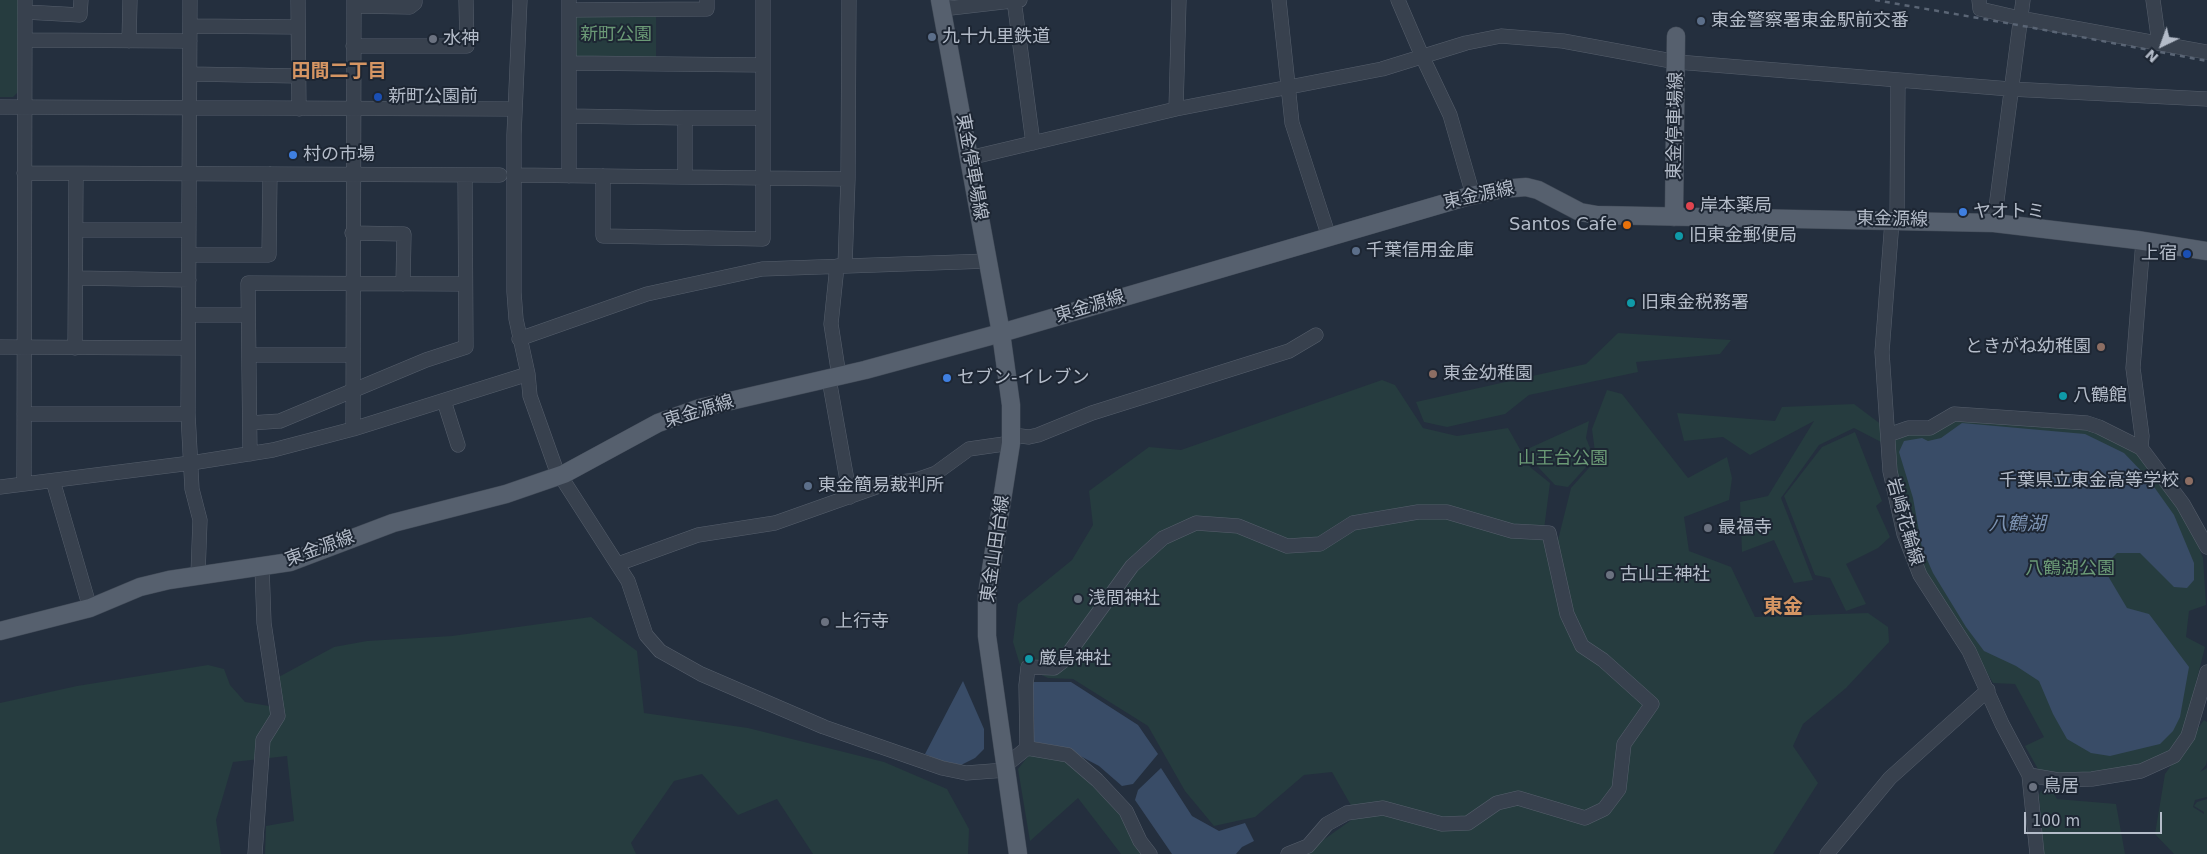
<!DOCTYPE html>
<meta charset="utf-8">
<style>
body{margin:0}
#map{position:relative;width:2207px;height:854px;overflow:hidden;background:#242f3e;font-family:"DejaVu Sans",sans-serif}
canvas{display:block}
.north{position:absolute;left:2137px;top:20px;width:50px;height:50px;-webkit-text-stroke:4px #1d2633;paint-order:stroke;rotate:222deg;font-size:14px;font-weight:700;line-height:20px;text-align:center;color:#b4bcc9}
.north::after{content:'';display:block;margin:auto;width:18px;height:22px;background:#b4bcc9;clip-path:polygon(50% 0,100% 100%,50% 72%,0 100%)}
.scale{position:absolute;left:2024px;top:812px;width:138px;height:22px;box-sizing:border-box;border:2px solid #b4bcc9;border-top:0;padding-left:6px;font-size:15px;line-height:18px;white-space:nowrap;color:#b4bcc9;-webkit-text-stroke:4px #1d2633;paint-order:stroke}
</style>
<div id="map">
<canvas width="2207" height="854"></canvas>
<div class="north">N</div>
<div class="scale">100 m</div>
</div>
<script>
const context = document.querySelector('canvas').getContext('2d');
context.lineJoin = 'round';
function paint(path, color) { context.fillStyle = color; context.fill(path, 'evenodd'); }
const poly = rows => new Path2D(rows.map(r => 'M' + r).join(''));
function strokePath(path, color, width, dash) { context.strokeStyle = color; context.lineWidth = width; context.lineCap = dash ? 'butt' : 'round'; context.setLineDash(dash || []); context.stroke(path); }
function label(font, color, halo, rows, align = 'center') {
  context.font = font + ' "DejaVu Sans","Noto Sans JP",sans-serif'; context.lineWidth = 4; context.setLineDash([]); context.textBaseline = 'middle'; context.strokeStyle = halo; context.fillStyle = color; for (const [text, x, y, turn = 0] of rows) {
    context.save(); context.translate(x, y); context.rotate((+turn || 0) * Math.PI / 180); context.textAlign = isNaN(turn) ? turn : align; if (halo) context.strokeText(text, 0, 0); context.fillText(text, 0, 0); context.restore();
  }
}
const green = poly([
 [0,0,20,0,19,91,13,97,0,97],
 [576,13,656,13,656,57,576,57],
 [1618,333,1731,340,1720,354,1636,362,1638,372,1529,395,1505,414,1447,427,1424,422,1416,402,1586,364],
 [1382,380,1395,385,1423,428,1457,436,1508,428,1530,467,1550,483,1543,537,1558,540,1571,488,1596,460,1592,429,1607,390,1622,394,1688,478,1727,457,1732,478,1729,500,1684,517,1689,551,1731,567,1755,617,1868,613,1888,627,1889,642,1846,688,1803,724,1793,746,1818,783,1773,854,1300,854,1312,848,1357,816,1332,772,1304,775,1255,817,1214,826,1185,791,1148,726,1073,679,1048,678,1020,665,1013,642,1018,604,1072,560,1093,525,1089,491,1149,447,1181,450],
 [1854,404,1882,425,1883,443,1854,428,1819,445,1781,498,1813,580,1794,583,1774,540,1742,552,1740,502,1768,496,1814,421,1750,455,1723,437,1684,441,1677,413,1775,421,1782,407],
 [1955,417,2085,426,2134,450,2183,508,2203,558,2206,605,2189,611,2186,637,2205,647,2182,738,2169,753,2139,765,2060,778,2038,769,2025,746,2044,737,2015,684,1993,683,1974,650,1932,586,1910,536,1893,459,1894,441,1907,433],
 [1589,421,1586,438,1594,458,1568,487,1555,485,1523,451],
 [1855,432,1882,501,1876,506,1890,537,1878,548,1846,564,1866,604,1846,611,1830,578,1815,575,1784,496,1822,447],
 [591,617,637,651,644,713,748,728,884,762,947,789,969,829,968,854,813,854,777,799,738,815,702,774,674,781,631,843,636,854,265,854,266,826,294,821,287,756,233,762,216,820,221,854,0,854,0,703,77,686,208,665,224,669,230,685,245,702,269,706,275,679,334,647,367,641,452,636],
 [2204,720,2207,722,2207,760,2206,765,2200,772,2207,768,2207,797,2195,800,2193,807,2204,814,2204,812,2194,806,2197,802,2207,799,2207,854,2174,854,2155,834,2165,774],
 [1029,755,1065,760,1120,812,1142,854,1121,854,1078,798,1030,841,1018,769],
 [2051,789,2057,799,2116,804,2125,854,2044,854,2039,795,2041,791]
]);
const water = poly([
 [1962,423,2085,434,2124,453,2147,477,2174,515,2194,563,2194,580,2187,588,2174,587,2140,553,2117,553,2105,565,2108,576,2127,608,2149,614,2189,667,2180,717,2173,731,2160,744,2110,756,2091,753,2067,739,2053,714,2039,681,2016,666,1984,651,1966,627,1933,573,1922,548,1913,498,1899,452,1904,441,1922,438,1928,441,1941,438],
 [963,681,984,729,984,749,975,758,961,765,941,761,925,754],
 [1031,682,1071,682,1138,725,1158,754,1133,784,1122,786,1099,766,1069,750,1031,745],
 [1161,768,1192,816,1219,831,1245,823,1254,841,1242,847,1236,854,1172,854,1135,800,1138,790]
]);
const minor = poly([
 [190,0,188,414,192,489,200,520,198,574],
 [298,0,299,109],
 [520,0,514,135,514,292,516,319,528,374,530,396,556,469,628,581,646,635,660,651,701,674,824,727,942,768,966,773,1006,770],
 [1014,0,1033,143],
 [1279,0,1292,123,1329,237],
 [1398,0,1422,56,1450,115,1473,195],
 [1979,0,1980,9,2019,18,2207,52],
 [2153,0,2159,43],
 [354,6,410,7,415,3,415,0],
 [942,9,1020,0],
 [569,10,707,9,707,0],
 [25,12,80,15,81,0],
 [190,26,298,27],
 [25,40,190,41],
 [129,41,130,0],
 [353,46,467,46,466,0],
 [569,63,763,65],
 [190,74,298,76],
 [0,107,515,109],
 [1176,109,1179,0],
 [569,116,685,118],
 [969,158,1176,109,1382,69,1466,43,1501,36,1563,41,1677,62,2010,89,2207,99],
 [24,173,500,175],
 [514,175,848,179],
 [569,176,569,0],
 [603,176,603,236,763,239,763,0],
 [685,176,685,118,763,118],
 [1892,221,1882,352,1890,471,1904,534,1920,575,1969,651,2002,724,2029,775,2037,854],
 [1897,221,1898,81],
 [1994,223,2023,0],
 [76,230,189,230],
 [352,233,404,234,403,284],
 [189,255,269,255,270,174],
 [837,266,831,324,839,376],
 [845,266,848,179,849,0],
 [76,278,189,280],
 [189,315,248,315],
 [519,339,647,294,762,269,988,261],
 [0,347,188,348],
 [75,348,76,174],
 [249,355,353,355],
 [829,379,850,497],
 [444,401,458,445],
 [24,414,188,414],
 [250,423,280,421,426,360,466,347,465,175],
 [353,429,354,0],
 [1012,435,1029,437,1038,435,1092,413,1289,351,1316,335],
 [1888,435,1908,428,1930,428,1954,414,2087,423,2099,427,2141,448,2183,504,2207,547],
 [2141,448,2142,436,2133,368,2143,241],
 [250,454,248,283,465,284],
 [53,481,90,608],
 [24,484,25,0],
 [0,487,191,463,273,450,353,429,528,374],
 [618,564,698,535,775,523,885,484,916,480,936,473,969,449,1011,443],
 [1027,748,1026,685,1028,667,1054,668,1063,661,1132,566,1163,538,1196,523,1238,526,1287,546,1320,544,1353,523,1418,512,1447,512,1512,531,1549,533,1567,614,1582,646,1603,660,1652,704,1624,744,1619,789,1604,809,1585,818,1518,798,1497,803,1468,823,1442,824,1383,808,1347,813,1327,824,1308,846,1288,854],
 [1005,766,1027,748,1068,755,1097,780,1126,811,1140,841,1150,854],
 [2029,775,2058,780,2092,779,2141,771,2174,756,2188,736,2207,672],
 [255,854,263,740,278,716,264,623,262,567],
 [1827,854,1890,778,1988,690]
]);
const major = poly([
 [940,0,1001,333,1011,405,1011,443,987,595,987,636,1018,854],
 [1674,217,1676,36],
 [0,631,90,608,140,587,169,580,290,562,393,523,506,494,564,474,658,423,700,408,865,370,1001,333,1466,197,1502,189,1526,187,1538,190,1580,212,1597,215,1994,223,2137,240,2207,251]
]);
const rail = poly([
 [1875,0,2018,25,2207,61]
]);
const markers = [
 [1701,21,5,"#5c6f8a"],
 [932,37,5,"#5c6f8a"],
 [433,39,5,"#6b7280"],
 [378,97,5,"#1a4fb4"],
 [293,155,5,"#3f7fe0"],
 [1690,206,5,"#e0444e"],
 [1963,212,5,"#3f7fe0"],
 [1627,225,5,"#e8710a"],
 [1679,236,5,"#0f9aa8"],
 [1356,251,5,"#5c6f8a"],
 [2187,254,5,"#1a4fb4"],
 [1631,303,5,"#0f9aa8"],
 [2101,347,5,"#8d6e63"],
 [1433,374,5,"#8d6e63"],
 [947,378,5,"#3f7fe0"],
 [2063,396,5,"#0f9aa8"],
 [2189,481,5,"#8d6e63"],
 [808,486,5,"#5c6f8a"],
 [1708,528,5,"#6b7280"],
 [1610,575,5,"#6b7280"],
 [1078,599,5,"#6b7280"],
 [825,622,5,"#6b7280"],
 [1029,659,5,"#0f9aa8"],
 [2033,787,5,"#6b7280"]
];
const poiNames = [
 ["東金警察署東金駅前交番",1711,21],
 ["九十九里鉄道",942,37],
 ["水神",443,39],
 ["新町公園前",388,97],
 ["村の市場",303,155],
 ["岸本薬局",1700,206],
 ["ヤオトミ",1973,212],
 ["Santos Cafe",1617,225,"right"],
 ["旧東金郵便局",1689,236],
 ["千葉信用金庫",1366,251],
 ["上宿",2177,254,"right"],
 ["旧東金税務署",1641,303],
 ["ときがね幼稚園",2091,347,"right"],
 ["東金幼稚園",1443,374],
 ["セブン-イレブン",957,378],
 ["八鶴館",2073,396],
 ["千葉県立東金高等学校",2179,481,"right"],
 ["東金簡易裁判所",818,486],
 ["最福寺",1718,528],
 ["古山王神社",1620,575],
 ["浅間神社",1088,599],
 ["上行寺",835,622],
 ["厳島神社",1039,659],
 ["鳥居",2043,787]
];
const parkNames = [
 ["新町公園",616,35],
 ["山王台公園",1563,459],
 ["八鶴湖公園",2070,569]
];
const streetNames = [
 ["東金停車場線",1676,126,-89],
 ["東金停車場線",971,167,80],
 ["東金源線",1479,196,-12],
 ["東金源線",1892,220,1],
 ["東金源線",1090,307,-17],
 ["東金源線",699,412,-17],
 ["岩崎花輪線",1904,522,74],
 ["東金源線",320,549,-20],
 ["東金山田台線",996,549,-82]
];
const neighbourhoodNames = [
 ["田間二丁目",339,72]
];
const waterNames = [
 ["八鶴湖",2017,525]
];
const quarterNames = [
 ["東金",1783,608]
];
paint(green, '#263c3f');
paint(water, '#394c67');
strokePath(minor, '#565f6c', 15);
strokePath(major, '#414a57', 19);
strokePath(minor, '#38414e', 14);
strokePath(major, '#56606e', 18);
strokePath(rail, '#5a6575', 2.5, [5, 5]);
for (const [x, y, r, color] of markers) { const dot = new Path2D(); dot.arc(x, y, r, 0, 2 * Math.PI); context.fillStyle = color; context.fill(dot); strokePath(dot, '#1d2633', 2); }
label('18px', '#b4bcc9', '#1d2633', poiNames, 'left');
label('18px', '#6b9a76', '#1d2633', parkNames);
label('18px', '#b4bcc9', '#1d2633', streetNames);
label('bold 19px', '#d59563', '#1d2633', neighbourhoodNames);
label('italic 19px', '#7c92b1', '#1d2633', waterNames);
label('bold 20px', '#d59563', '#1d2633', quarterNames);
</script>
